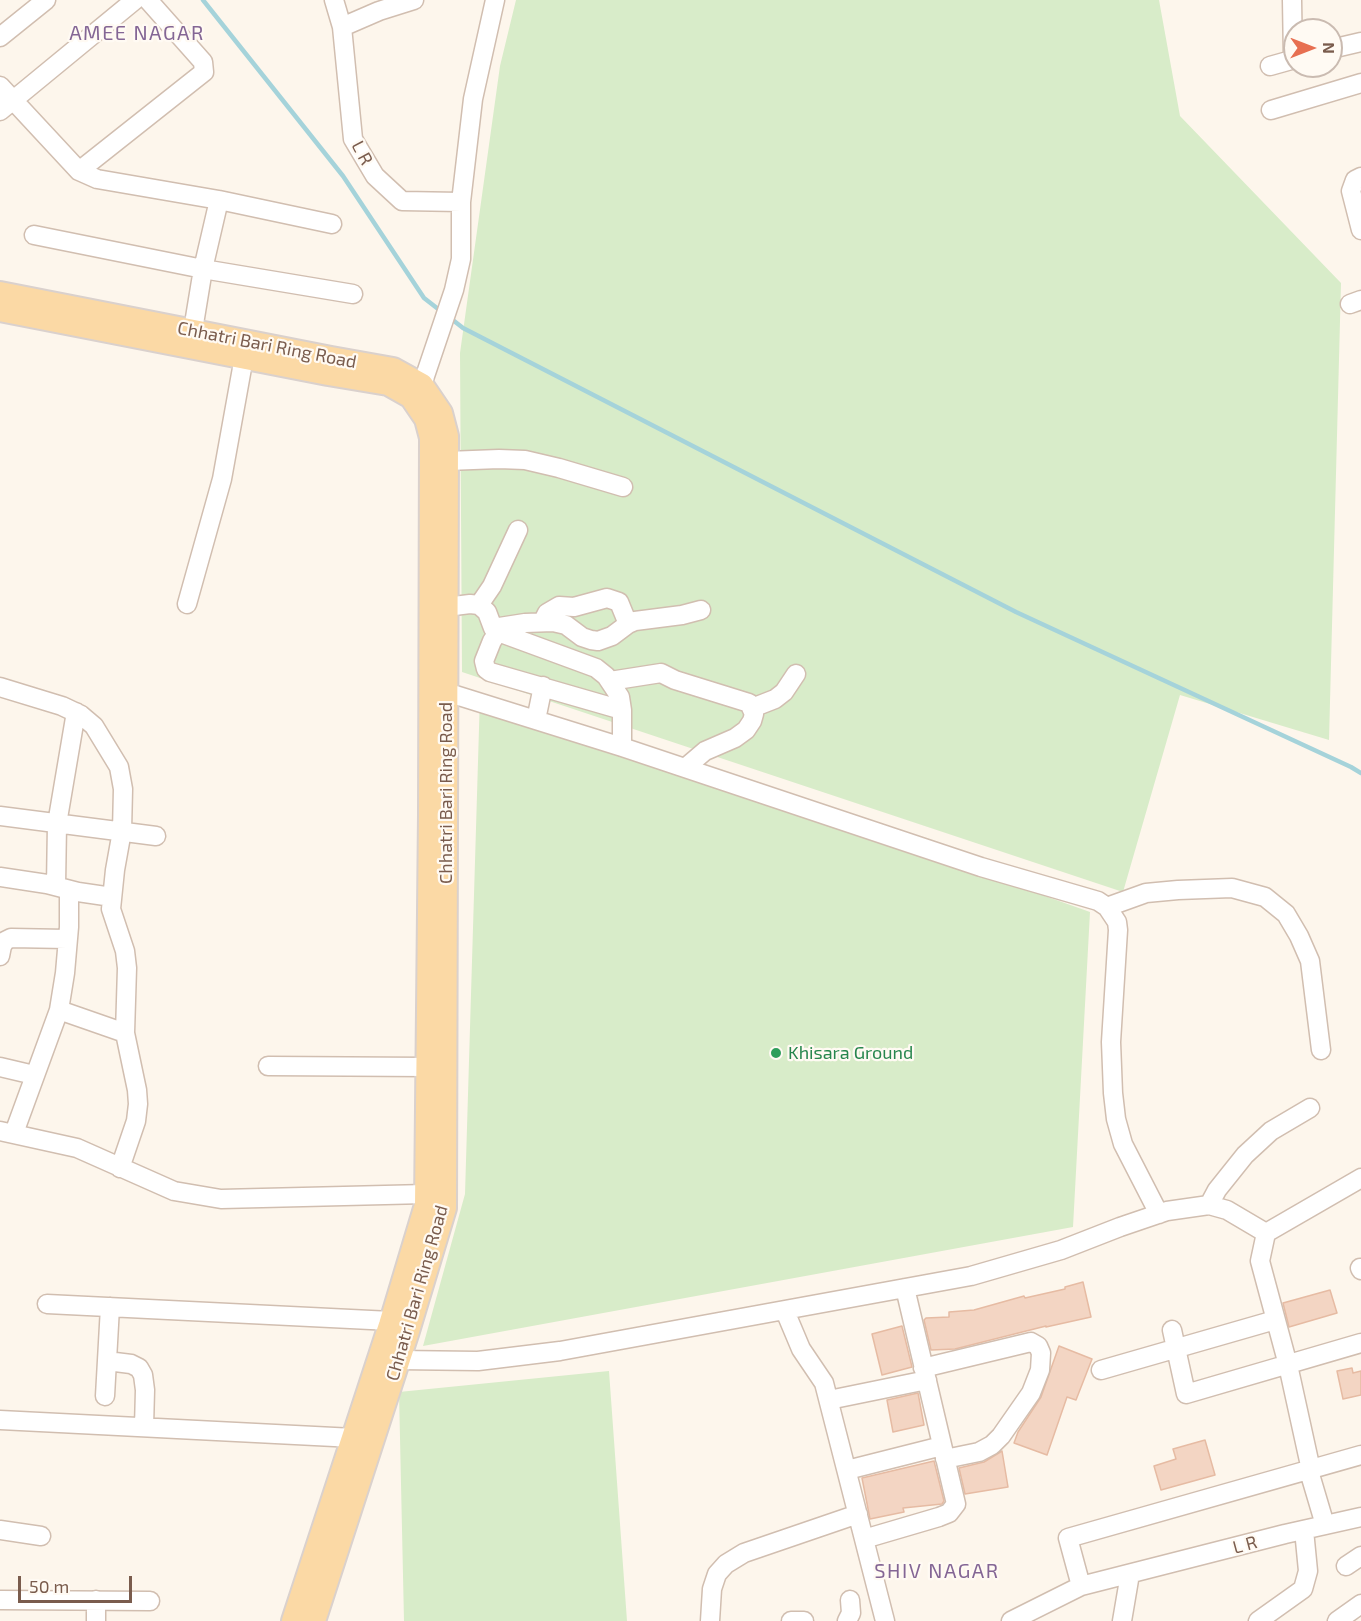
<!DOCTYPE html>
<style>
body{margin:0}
#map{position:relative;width:1361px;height:1621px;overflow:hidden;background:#fdf6ec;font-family:"Exo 2",sans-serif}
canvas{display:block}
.north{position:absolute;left:1283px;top:18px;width:60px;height:60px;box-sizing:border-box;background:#fffaf3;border:2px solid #cabbb1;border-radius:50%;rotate:90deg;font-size:16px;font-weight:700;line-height:24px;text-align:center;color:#7a5c4d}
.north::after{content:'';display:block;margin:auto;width:21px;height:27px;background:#e76f51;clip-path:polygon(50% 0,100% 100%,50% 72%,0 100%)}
.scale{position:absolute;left:18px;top:1576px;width:114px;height:27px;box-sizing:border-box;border:3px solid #7a5c4d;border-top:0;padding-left:8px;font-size:18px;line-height:21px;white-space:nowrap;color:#7a5c4d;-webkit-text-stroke:4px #fffaf3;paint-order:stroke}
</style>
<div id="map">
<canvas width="1361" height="1621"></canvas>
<div class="north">N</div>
<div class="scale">50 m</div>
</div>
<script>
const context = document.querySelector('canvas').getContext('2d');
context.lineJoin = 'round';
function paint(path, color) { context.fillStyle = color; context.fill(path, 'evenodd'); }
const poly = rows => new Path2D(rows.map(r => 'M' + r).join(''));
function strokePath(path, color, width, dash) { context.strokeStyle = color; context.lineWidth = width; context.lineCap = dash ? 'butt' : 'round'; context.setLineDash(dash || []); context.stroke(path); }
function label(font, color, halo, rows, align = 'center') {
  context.font = font + ' "Exo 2",sans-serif'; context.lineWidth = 4.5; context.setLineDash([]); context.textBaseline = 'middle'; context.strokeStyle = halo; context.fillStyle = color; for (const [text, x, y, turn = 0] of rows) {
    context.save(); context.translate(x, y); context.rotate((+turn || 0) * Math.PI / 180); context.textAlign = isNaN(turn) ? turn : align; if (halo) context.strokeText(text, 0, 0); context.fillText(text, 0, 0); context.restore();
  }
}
const green = poly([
 [516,0,1159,0,1180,116,1341,283,1329,740,1180,695,1123,892,462,672,460,353,500,66],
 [480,695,1090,912,1073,1227,423,1346,465,1194],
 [609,1371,627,1621,404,1621,399,1392]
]);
const stream = poly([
 [203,0,343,176,424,298,442,312],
 [449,317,463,328,1016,612,1351,767,1361,773]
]);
const building = poly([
 [1083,1282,1091,1317,1046,1327,1046,1326,955,1349,931,1350,924,1320,926,1318,949,1317,949,1312,974,1310,1024,1296,1025,1298,1065,1289,1065,1287,1083,1282],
 [1330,1290,1337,1313,1289,1327,1283,1303,1330,1290],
 [902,1326,912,1367,882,1375,872,1334,902,1326],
 [1059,1346,1092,1359,1076,1400,1067,1397,1047,1455,1014,1443,1018,1432,1041,1397,1059,1346],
 [1352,1368,1353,1373,1361,1371,1361,1395,1343,1399,1337,1371,1352,1368],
 [918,1393,924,1425,893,1432,887,1400,918,1393],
 [1205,1440,1215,1475,1161,1490,1154,1466,1176,1459,1173,1449,1205,1440],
 [1002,1451,1008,1487,965,1494,959,1468,984,1462,1002,1451],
 [934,1461,944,1501,942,1504,903,1508,904,1512,870,1519,862,1478,934,1461]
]);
const minor = poly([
 [334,0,342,27,353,139,375,176,402,201,461,202],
 [1292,0,1293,59],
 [342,27,379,11,414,0],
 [0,37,46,0],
 [1331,49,1361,42],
 [1270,66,1295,59],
 [0,86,79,171,97,179,219,200,203,269,193,330],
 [1271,110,1361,83],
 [0,111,135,0],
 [79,171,204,72,203,62,148,0],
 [1361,177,1355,180,1351,191,1361,230],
 [219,200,332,224],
 [34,235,203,269,353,294],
 [1350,304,1361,300],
 [422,385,454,290,461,259,461,202,473,99,495,0],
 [447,461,499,459,525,460,559,468,623,487],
 [187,604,222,479,244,357],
 [479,605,492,586,518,530],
 [446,607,470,604,479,605,487,612,493,628,498,632,596,668,606,676,620,697,622,710,622,747],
 [543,621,547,613,559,606,574,607,607,598,619,602,628,624],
 [493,628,525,623,553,622,566,625,582,637,591,640,598,641,612,636,628,624,635,621,682,615,701,610],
 [498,632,492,641,484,661,486,669,490,672,622,710],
 [610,681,661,673,675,680,749,703,754,714,752,721,746,730,735,738,705,751,685,768],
 [0,687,62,706,81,715,94,726,119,767,123,789,122,831,115,870,111,909,125,951,127,968,125,1033,137,1090,138,1104,136,1121,120,1168],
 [446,692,622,747,981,867,1098,901,1107,907,1117,922,1118,930,1111,1042,1113,1093,1116,1119,1123,1144,1159,1214],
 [752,708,775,699,784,692,796,674],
 [536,720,543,686],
 [0,816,156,836],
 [0,877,47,884,78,892,112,897],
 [56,886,57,824,76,712],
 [1107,907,1146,893,1178,890,1232,888,1265,897,1286,914,1299,936,1310,961,1321,1050],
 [0,956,2,946,5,941,11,938,67,939],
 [59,1010,125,1033],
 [268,1066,428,1067],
 [0,1067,34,1075],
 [0,1131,77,1148,174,1191,221,1199,426,1194],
 [14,1133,59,1010,65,973,69,927,69,890],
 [1209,1205,1217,1190,1245,1155,1271,1131,1310,1108],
 [1360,1268,1361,1270],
 [47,1304,391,1321],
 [785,1311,801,1349,824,1383,885,1621],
 [1172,1330,1186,1394,1361,1343],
 [398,1360,478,1361,560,1351,971,1276,1061,1250,1120,1227,1167,1211,1209,1205,1227,1210,1266,1233],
 [107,1361,131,1364,139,1368,143,1375,145,1390,144,1427],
 [923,1368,1031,1342,1038,1346,1041,1353,1040,1370,1031,1393,1001,1436,992,1445,979,1452,945,1459],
 [1101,1370,1275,1320],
 [105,1396,110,1307],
 [829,1400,927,1380],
 [0,1420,354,1438],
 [847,1470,942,1446],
 [1311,1470,1288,1365,1260,1261,1266,1233,1361,1178],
 [1309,1471,1325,1525],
 [0,1530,41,1536],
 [864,1539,939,1517,949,1513,956,1504,905,1288],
 [1346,1566,1361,1556],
 [1081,1586,1068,1538,1361,1455],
 [0,1600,150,1601],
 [96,1621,96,1600],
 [710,1621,712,1589,717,1574,726,1564,744,1553,858,1514],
 [791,1621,804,1621],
 [847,1621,851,1613,850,1600],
 [1011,1621,1081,1586,1285,1534,1361,1517],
 [1122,1621,1130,1574],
 [1258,1621,1303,1589,1308,1571,1304,1530],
 [1337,1621,1361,1604]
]);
const major = poly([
 [0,293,331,358,393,369,422,385,441,413,447,436,445,1208,408,1331,314,1621],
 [0,310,328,374,388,384,411,397,426,419,431,438,430,814,426,1205,390,1325,293,1621]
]);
const markers = [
 [776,1053,6,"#2e9e5b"]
];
const streetNames = [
 ["L R",362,153,62],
 ["Chhatri Bari Ring Road",267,345,11],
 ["Chhatri Bari Ring Road",446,793,-90],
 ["Chhatri Bari Ring Road",417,1293,-74],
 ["L R",1245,1545,-15]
];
const leisureNames = [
 ["Khisara Ground",788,1053]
];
const neighbourhoodNames = [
 ["AMEE NAGAR",137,33],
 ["SHIV NAGAR",937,1571]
];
paint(green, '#d8ecc9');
strokePath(stream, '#a5d3da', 4.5);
paint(building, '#f3d5c3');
strokePath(building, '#e6bba3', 1.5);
strokePath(minor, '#d1beb0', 21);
strokePath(major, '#dad1cd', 26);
strokePath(minor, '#fff', 18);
strokePath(major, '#fbd9a5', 22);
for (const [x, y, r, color] of markers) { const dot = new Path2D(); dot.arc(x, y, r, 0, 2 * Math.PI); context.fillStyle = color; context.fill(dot); strokePath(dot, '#fffaf3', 2); }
label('18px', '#7a5c4d', '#fffaf3', streetNames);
label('18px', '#27864d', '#fffaf3', leisureNames, 'left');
context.letterSpacing = '1.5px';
label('20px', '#846695', '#fffaf3', neighbourhoodNames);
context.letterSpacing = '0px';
</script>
